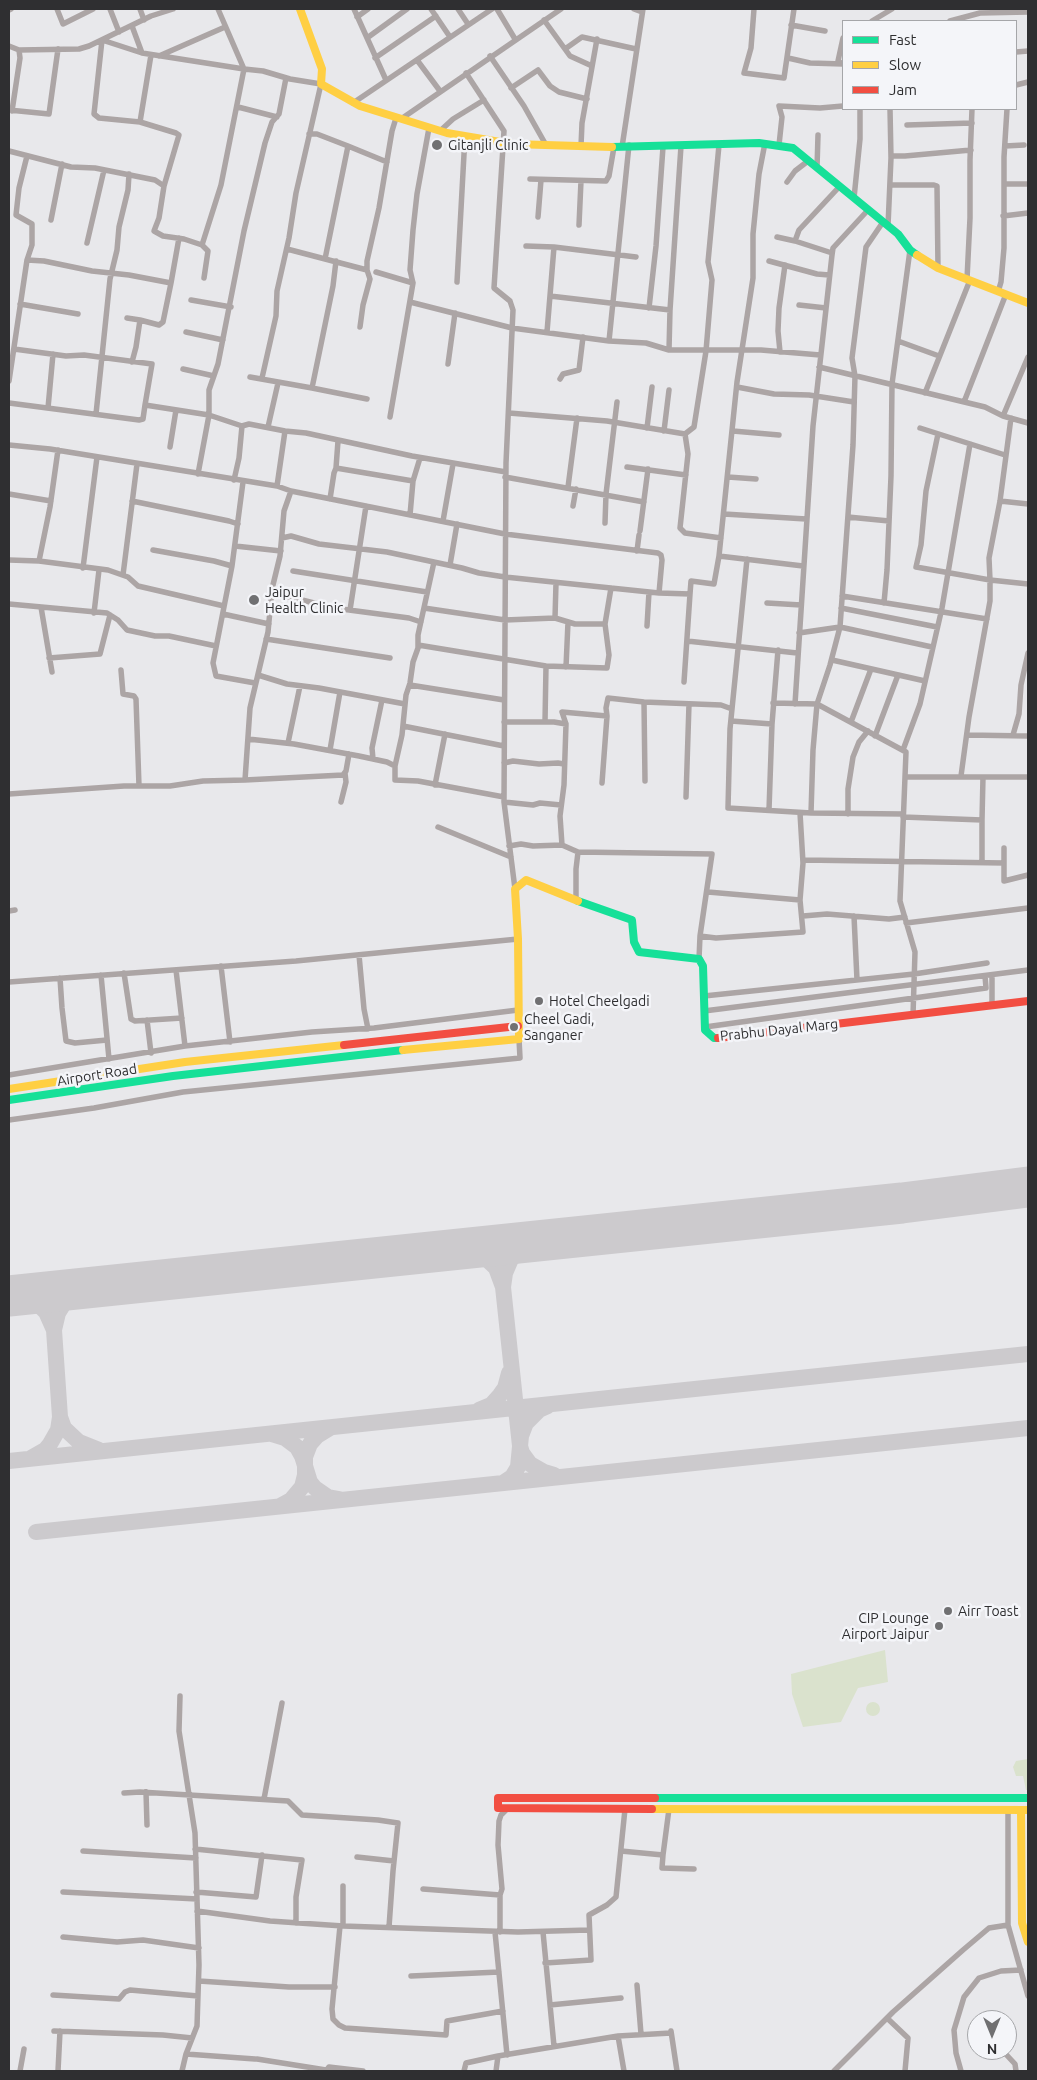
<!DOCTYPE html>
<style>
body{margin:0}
#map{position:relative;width:1037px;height:2080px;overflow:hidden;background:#e8e8eb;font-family:Ubuntu,sans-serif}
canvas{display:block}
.frame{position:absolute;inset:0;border:10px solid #2f2f31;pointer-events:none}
.legend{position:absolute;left:842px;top:20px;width:175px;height:90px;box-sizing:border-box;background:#f4f5f9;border:1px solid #a5a6a9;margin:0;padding:6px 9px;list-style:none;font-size:15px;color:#2f2f31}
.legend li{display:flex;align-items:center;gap:10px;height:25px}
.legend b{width:25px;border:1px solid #a5a6a9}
.north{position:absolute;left:967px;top:2010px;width:50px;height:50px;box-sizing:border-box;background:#f4f5f9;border:1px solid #a5a6a9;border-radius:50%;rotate:180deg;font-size:14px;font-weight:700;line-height:20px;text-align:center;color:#2f2f31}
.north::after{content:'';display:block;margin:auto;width:18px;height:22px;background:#707072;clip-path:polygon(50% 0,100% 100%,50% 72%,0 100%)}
</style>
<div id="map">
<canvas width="1037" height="2080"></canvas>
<div class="frame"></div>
<ul class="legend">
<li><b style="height:6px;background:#16e098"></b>Fast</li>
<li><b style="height:6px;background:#ffcf43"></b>Slow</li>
<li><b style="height:6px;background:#f24e42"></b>Jam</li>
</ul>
<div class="north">N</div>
</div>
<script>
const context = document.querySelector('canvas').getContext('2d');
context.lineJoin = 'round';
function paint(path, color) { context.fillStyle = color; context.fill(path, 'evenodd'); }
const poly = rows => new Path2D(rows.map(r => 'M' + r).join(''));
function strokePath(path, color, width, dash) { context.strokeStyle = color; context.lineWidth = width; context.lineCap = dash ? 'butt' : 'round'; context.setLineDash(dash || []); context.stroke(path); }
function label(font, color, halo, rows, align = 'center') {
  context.font = font + ' Ubuntu,sans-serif'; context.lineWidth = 5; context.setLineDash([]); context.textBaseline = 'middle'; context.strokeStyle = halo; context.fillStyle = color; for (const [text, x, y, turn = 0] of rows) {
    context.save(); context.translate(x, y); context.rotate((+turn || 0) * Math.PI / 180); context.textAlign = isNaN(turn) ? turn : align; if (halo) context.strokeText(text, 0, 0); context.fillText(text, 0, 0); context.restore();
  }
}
const green = poly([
 [885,1650,888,1682,858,1688,841,1722,803,1727,792,1694,791,1674],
 '866 1709a7 7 0 1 1 14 0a7 7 0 1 1-14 0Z',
 [1028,1759,1028,1790,1026,1790,1023,1776,1016,1776,1013,1767,1016,1761]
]);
const taxiway = poly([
 [541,1241,522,1249,511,1259,505,1273,503,1287,520,1446,522,1453,530,1464,544,1472,554,1475],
 [449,1249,466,1249,481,1254,496,1268,503,1287],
 [9,1296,25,1297,38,1304,46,1312,54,1330],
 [479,1410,491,1405,500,1395,505,1388,509,1373],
 [272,1434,285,1438,297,1447,302,1456,310,1482,315,1488,328,1497,339,1499],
 [99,1450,79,1442,64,1428,60,1417,54,1330,58,1313,66,1300,82,1290,104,1285],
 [31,1458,45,1450,50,1444,58,1430,60,1417],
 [9,1461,1028,1354],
 [503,1483,512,1477,518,1467,521,1436,526,1423,539,1410,548,1406],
 [280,1506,291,1500,302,1487,305,1475,305,1457,310,1444,317,1436,330,1428],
 [36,1532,1028,1428]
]);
const runway = poly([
 [9,1296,902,1203,1028,1187]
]);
const street = poly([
 [57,9,63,24,93,9],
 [110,9,119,32],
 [140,9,144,20],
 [218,9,244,69],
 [354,9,386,80],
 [431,9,450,37],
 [458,9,468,24],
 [497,9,515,39],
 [634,9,642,12],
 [754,9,751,48,744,73,784,78,794,9],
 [9,10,11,9],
 [357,17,368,9],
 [544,20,570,56,592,66],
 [872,21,892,9],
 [950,21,980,13,1028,12],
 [791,25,825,31],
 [132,26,142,53,244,69],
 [367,38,407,9],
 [843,38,838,61,843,64],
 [9,46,19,50,79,49,89,46,151,16,173,9],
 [565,49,582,37,636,49],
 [1016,52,1028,51],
 [151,55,140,122,176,133,179,135,164,186],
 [159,56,225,27],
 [490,56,524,106,546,145],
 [375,58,436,16],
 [788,58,810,63,843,64],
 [417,60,440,91],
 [466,73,504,131,494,288,510,301,513,310,506,463,504,802,515,889],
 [1016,85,1028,82],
 [511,88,538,70,550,86,559,92,587,99],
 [353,103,492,9],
 [238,107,277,117],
 [9,110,49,114,58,49],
 [12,111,20,58,19,50],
 [401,119,561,9],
 [140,122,99,118,94,114,102,40,142,53],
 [907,125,972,123],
 [440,131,453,119,484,100],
 [309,134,317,134,348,146],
 [765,143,759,174,753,234,753,278,737,382,719,556,803,566],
 [779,145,782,117,779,106,820,108,843,106],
 [581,146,582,123,597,39],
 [1005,146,1024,145],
 [622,147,643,9],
 [9,151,71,167,95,168,155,180,164,186,159,218,154,231,163,236,184,239,202,245,221,185,244,69,263,71,290,79,321,84,296,193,289,238,277,291,276,316,262,378],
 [891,156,905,156,971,150],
 [817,168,818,135],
 [530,179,606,181,609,176,614,147],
 [787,182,795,171,808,161],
 [1004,184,1028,184],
 [890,185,934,185,937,186,938,268],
 [854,198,860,139,860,109],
 [1003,216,1028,213],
 [538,217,541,180],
 [51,220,62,164],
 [579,225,581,181],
 [888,226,891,158,890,109],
 [777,237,795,241,832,253],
 [795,241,799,230,840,186],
 [87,243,104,170],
 [202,245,208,251,204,278],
 [526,246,554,247],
 [287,249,367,270],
 [325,259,348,146,387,162],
 [27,260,44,261,92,271,129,275,171,283,163,322,159,325,140,320,136,347,132,362],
 [769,261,817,274,829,275],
 [376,272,413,283],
 [967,279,970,218,970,160,972,109],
 [457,282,465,136],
 [171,283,179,238],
 [998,292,1001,282,1004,248,1004,157,1007,109],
 [550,296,670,310,681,146],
 [191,300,231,307],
 [410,302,512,328,609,341,646,343,669,350,761,350,820,355],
 [20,304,78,314],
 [799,305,826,308],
 [649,308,656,246,663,147],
 [127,318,140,320],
 [360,327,363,305,370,279,367,270,367,261,379,208,392,131,396,118],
 [186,332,223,340],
 [547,332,554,247,636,257],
 [609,341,629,145],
 [898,341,939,356],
 [14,349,66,356,84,355,152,364,145,405],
 [669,350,670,310],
 [780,352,778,331,779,308,785,265],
 [448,364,455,313],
 [819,367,985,407,1003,416,1028,423],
 [183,369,214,376],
 [250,377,312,388,333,286,336,261],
 [560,379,563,374,579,370,583,337],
 [9,381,27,260,32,245,32,224,16,215,19,188,27,156],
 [737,387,774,394,809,395,854,402],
 [312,388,367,399],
 [925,393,970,280],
 [964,402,1006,294],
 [9,403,139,420,143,419,145,405,209,415,198,474],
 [48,408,53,354],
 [509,413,607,421,685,434,694,427,706,351,712,280,708,262,719,145],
 [96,414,110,279,117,250,119,227,128,190,129,174],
 [1003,416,1028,357],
 [390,417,413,283,410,270,413,230,417,194,429,128],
 [242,426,209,415,209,390,218,364,244,231,265,143,272,122,279,114,286,78],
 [268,427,278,383],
 [647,428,652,387],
 [920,428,1005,455],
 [664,431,669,390],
 [733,431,779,435],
 [685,434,688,454,680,528,685,533,721,538],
 [938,434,926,491,921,545,916,567,990,580,989,558,1000,501,1011,418],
 [9,445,50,449,277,486,291,491,505,534,658,553,661,555,662,560,659,593,505,577,479,573,462,568,387,552,319,544,291,536,282,538],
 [170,447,176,410],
 [627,467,686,475],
 [336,468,413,481],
 [505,477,644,502],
 [728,477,756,479],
 [234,480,239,458,242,426,249,424,285,431,306,433,412,456,506,472],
 [243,482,232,566,213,663,216,676,255,683],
 [277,486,285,431],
 [568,487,577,418],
 [9,494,51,501],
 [330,499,334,473,336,468,338,441],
 [132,501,229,521,238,524],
 [1000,501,1028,504],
 [573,506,576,489],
 [724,514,806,519],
 [410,515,413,481,420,458],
 [848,517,889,521],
 [443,521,453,464],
 [605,523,606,494,617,402],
 [640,531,648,469],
 [235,546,281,551],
 [153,550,214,561,232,566],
 [637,551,639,535],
 [747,559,730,729,728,808,811,813,813,750,817,704,830,665,840,627,853,445,855,376,852,358,866,247,883,222],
 [9,560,39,561,108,570,128,577,138,586,224,606],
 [39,561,50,507,58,450],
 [434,562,418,635,418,648,413,662,410,683,406,695,402,735,395,766,395,780,418,781,504,797],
 [450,565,457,524],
 [83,568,97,457],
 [293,571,427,592],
 [123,575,137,464],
 [659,593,690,594,684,682],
 [690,594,691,581,714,584,719,556],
 [271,595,290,597,334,608,409,618,421,622],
 [842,596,987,619],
 [767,603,801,605],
 [884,603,887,570,891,476,892,384,910,250],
 [9,604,107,613,118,620,127,630,155,636,169,636,216,646],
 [41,607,52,672],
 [424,608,505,620,555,618,575,624,605,624],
 [841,608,937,627],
 [350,610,366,506],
 [94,613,99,570],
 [223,614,269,624],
 [555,618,556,583],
 [647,626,649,592],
 [799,633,840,627,932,647],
 [266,639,390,658],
 [687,641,797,653],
 [418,645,546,666,607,668,609,655,605,624,611,588],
 [49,658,100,654,110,615],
 [832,660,925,681],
 [566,667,568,622],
 [121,670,123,694,134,696,136,699,139,786],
 [258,675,287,684,319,688,405,704],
 [410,685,504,700],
 [644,702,645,781],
 [773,703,817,704,906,752,900,901,915,952,913,1015],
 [795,704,813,426,832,255,833,248,868,210],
 [731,721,772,724],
 [504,722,554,722,566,724],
 [545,722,546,666],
 [851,722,871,669],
 [403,726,504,746],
 [967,735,1028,736],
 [1013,735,1019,714,1021,685,1028,653],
 [875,736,898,675],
 [248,739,294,744,359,756,387,762,395,766],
 [288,743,300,686],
 [330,750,340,692],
 [903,750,920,704,942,608,970,444],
 [373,759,372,748,382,700],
 [504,763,513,761,539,764,558,763,564,764],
 [961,776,969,717,990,601,990,580,1028,584],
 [905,777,1028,777],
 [245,780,343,775,346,771,349,754],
 [602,783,607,716],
 [435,785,445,734],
 [9,794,124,786,170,786,203,781,245,780,250,708,268,632,272,589,280,556,284,511,291,491],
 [686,797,689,704],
 [341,802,346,782,345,773],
 [504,802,533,805,540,803,561,805],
 [769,810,772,724,778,650],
 [811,813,903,814],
 [848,814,848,789,853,757,859,742,868,731],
 [903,817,982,820,982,862],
 [982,820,983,777],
 [438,827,511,857],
 [562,845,560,816,564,785,566,724,562,712,607,716,606,708,608,698,644,702,721,705,732,709],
 [509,846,521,844,533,846,562,845,578,852,576,869,576,901],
 [1004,848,1004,881,1028,875],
 [578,852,712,854,700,936],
 [803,860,1004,863],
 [708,892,800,900],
 [9,911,15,910],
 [803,916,827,914,889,919,905,917],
 [854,916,857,980],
 [906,923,1028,908],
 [359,955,364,1009,368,1029],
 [699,959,700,936,716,938,803,932,800,900,803,863,800,813],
 [221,966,230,1042],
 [176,970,185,1046],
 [124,973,131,1019,135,1021,182,1018],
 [101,975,109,1059],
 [992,975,992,1005],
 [60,978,62,1008,66,1041,75,1043,107,1040],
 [9,982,296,961,518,939],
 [704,996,914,974,987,963],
 [704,1011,1028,970],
 [147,1020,151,1053],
 [705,1027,986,988,985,976],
 [9,1075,185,1046,312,1032,374,1028,518,1010],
 [9,1120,94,1108,183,1092,520,1058,519,1039],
 [180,1696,179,1731,195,1833,199,1965,197,2026,186,2054,182,2071],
 [146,1792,147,1825],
 [124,1793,140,1792,288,1801,302,1815,378,1820,398,1823,393,1871,389,1927],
 [264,1799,282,1703],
 [1008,1810,1008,1925,1028,1996],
 [195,1849,302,1860,296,1897,296,1923],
 [83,1851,196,1858],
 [621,1851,663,1855,669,1809],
 [663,1855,662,1868,694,1869],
 [357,1857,394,1861],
 [423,1889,500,1895],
 [63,1892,197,1899],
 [196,1892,256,1897,262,1855],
 [197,1911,270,1921,343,1926,518,1932,589,1930],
 [340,1926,332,2009,333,2019,339,2025,345,2028,446,2035,447,2021,503,2011],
 [343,1926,343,1886],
 [495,1932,507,2055],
 [500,1932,500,1895,502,1889,498,1845,499,1821,501,1815,508,1808],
 [543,1932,554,2046],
 [63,1937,117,1942,143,1940,199,1948],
 [545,1963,591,1960,589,1915,607,1905,616,1897,625,1809],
 [411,1976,499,1972],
 [199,1981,289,1987,335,1987],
 [637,1985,641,2034],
 [53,1995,119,1999,125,1992,130,1990,198,1996],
 [550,2005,621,1998],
 [887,2018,908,2038,905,2071],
 [54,2031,163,2035,192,2038],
 [671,2031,677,2071],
 [1002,2050,1015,2064,1016,2071],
 [186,2054,255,2059],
 [257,2059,326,2070],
 [20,2071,24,2049],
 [58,2071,60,2031],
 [326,2071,329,2067,363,2071],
 [464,2071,466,2063,498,2056],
 [496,2071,498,2056,618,2036],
 [624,2071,618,2036,671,2033],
 [834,2071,893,2012,963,1950,989,1928,1008,1925],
 [961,2071,956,2053,954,2030,964,1997,979,1978,1001,1971,1021,1970]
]);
const fast = poly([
 [612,147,759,143,793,148,898,234,910,250,917,255],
 [578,901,632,920,634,942,639,952,699,959,703,966,705,1030,714,1038,718,1038],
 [9,1100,173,1076,403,1050],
 [655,1798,1028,1798]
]);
const slow = poly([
 [300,9,322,69,321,84,360,106,447,133,512,144,612,147],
 [917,255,938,268,1028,303],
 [403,1050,519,1039,518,939,515,889,526,880,578,901],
 [9,1089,185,1062,344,1045],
 [652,1809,1028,1810],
 [1021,1810,1022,1923,1028,1942]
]);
const jam = poly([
 [718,1038,1028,1001],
 [344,1045,518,1026],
 [652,1809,498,1808,498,1798,655,1798]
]);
const markers = [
 [437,145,6,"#707072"],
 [254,600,6,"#707072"],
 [539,1001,5,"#707072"],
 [514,1027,5,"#707072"],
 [948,1611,5,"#707072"],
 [939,1626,5,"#707072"]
];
const poiNames = [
 ["Gitanjli Clinic",448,145],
 ["Jaipur",265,592],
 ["Health Clinic",265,608],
 ["Hotel Cheelgadi",549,1001],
 ["Cheel Gadi,",524,1019],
 ["Sanganer",524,1035],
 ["Airr Toast",958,1611],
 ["CIP Lounge",929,1618,"right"],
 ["Airport Jaipur",929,1634,"right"]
];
const streetNames = [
 ["Prabhu Dayal Marg",779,1030,-6],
 ["Airport Road",97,1075,-9]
];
paint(green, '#dae2cd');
strokePath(taxiway, '#cccacd', 16);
strokePath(runway, '#cccacd', 41);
strokePath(street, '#aca5a5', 5.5);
strokePath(fast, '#16e098', 8);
strokePath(slow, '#ffcf43', 8);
strokePath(jam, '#f24e42', 8);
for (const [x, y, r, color] of markers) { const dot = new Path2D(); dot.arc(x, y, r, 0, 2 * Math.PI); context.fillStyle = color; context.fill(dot); strokePath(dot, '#f4f5f9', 2); }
label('14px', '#2f2f31', '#f4f5f9', poiNames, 'left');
label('14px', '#2f2f31', '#f4f5f9', streetNames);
</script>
